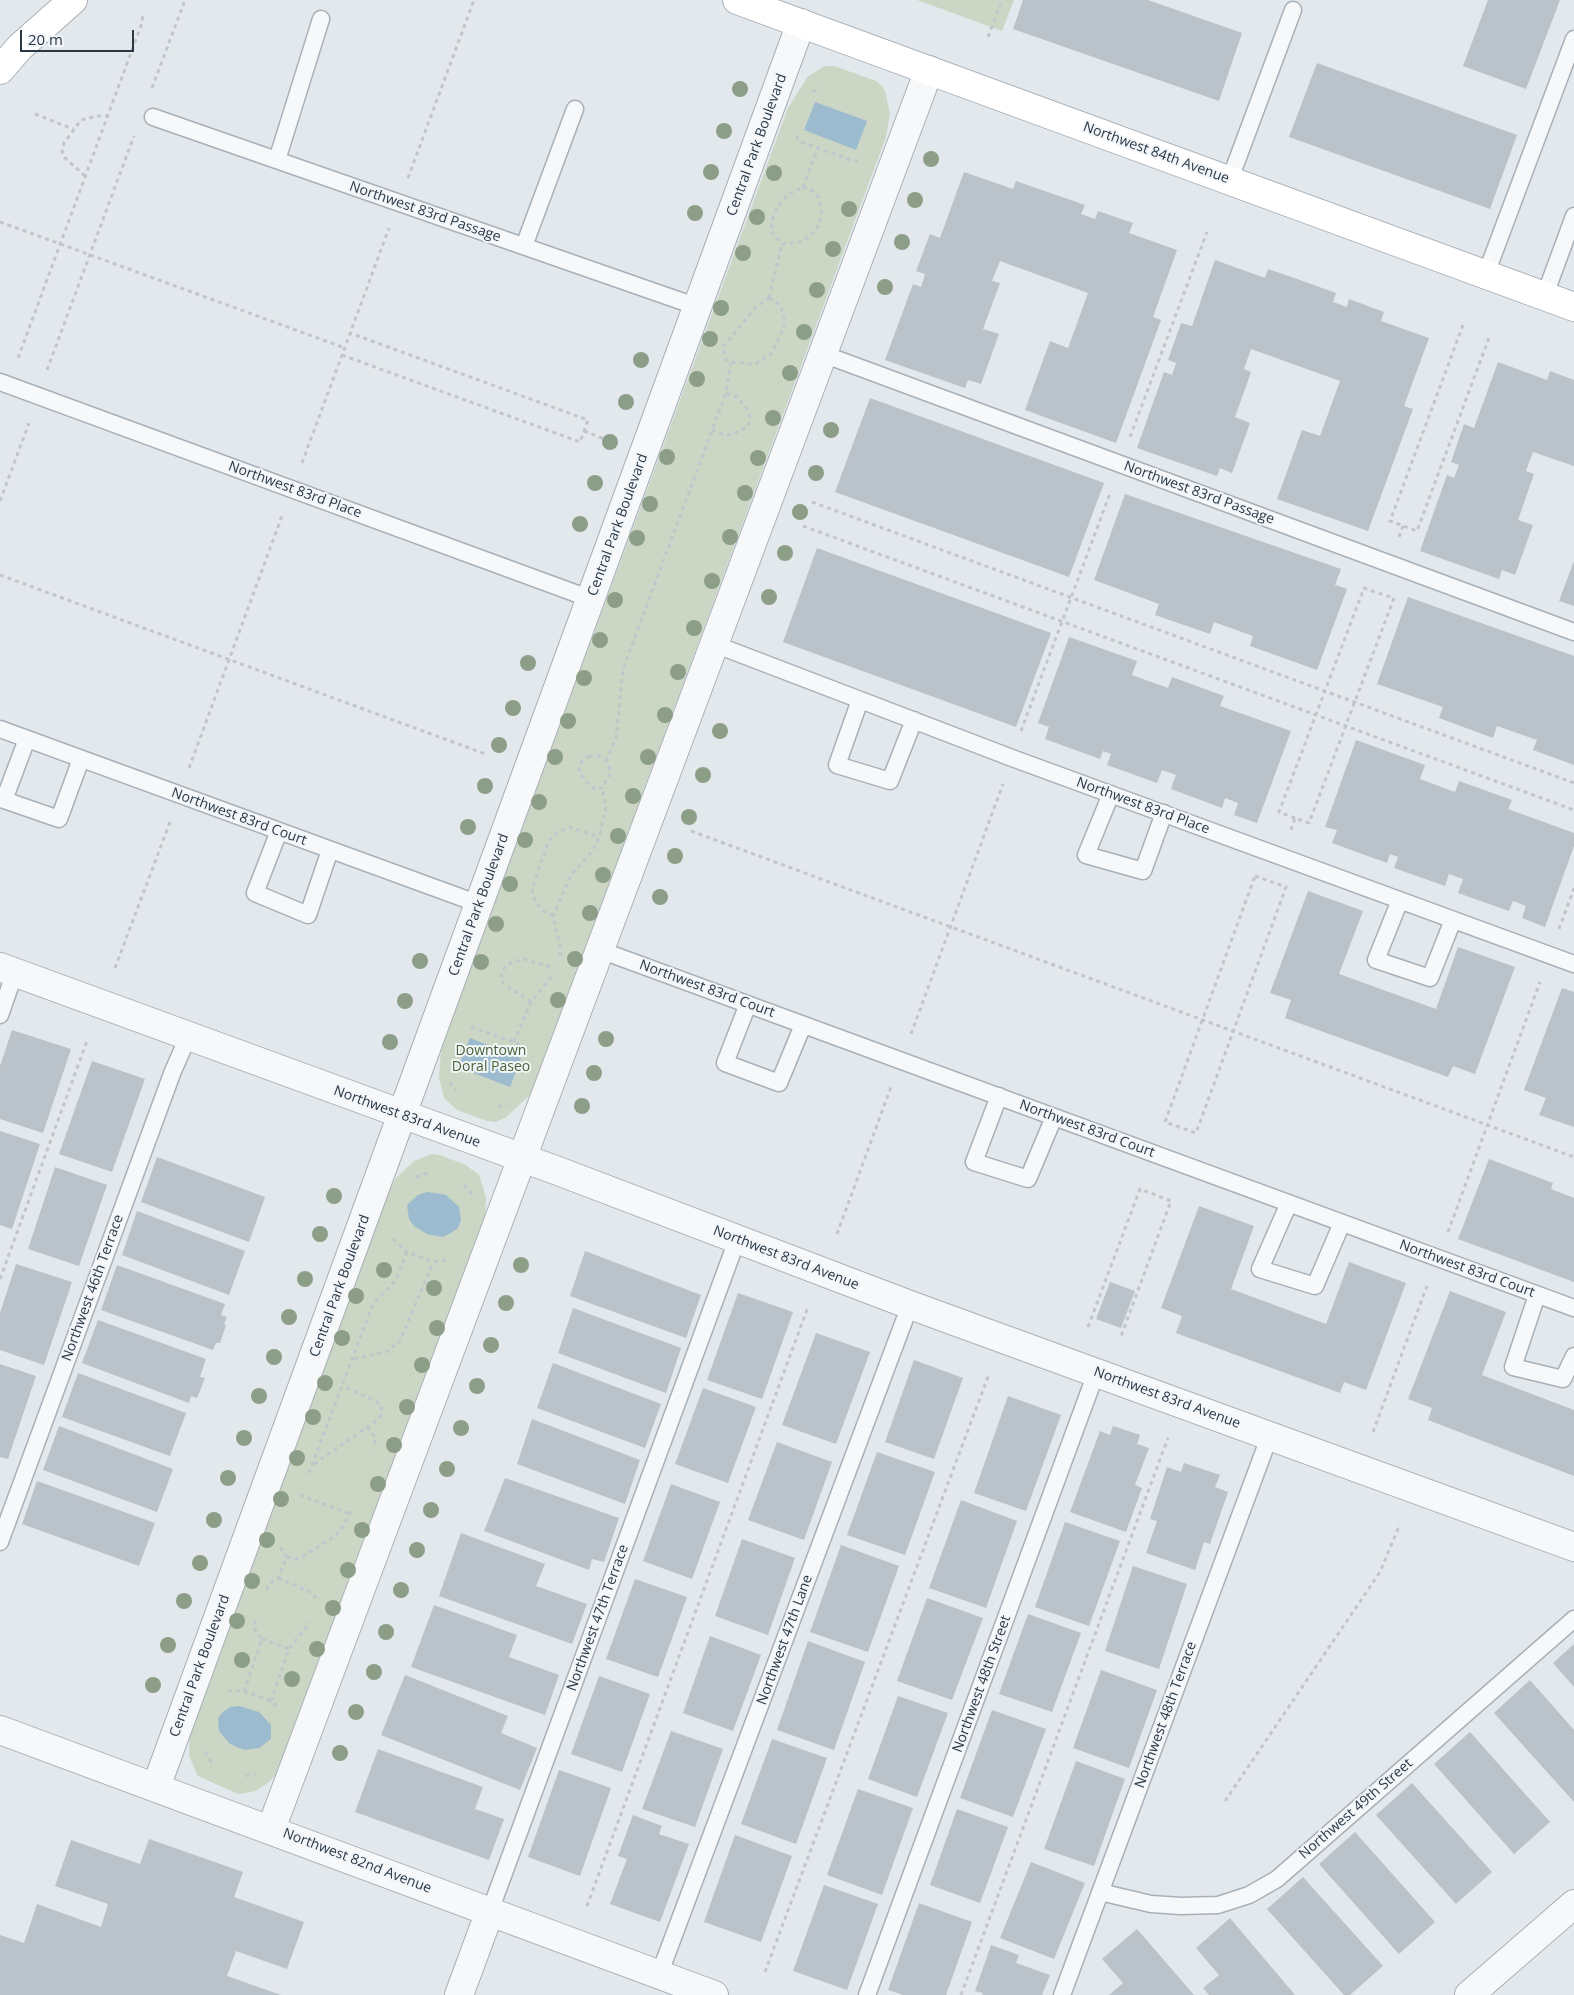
<!DOCTYPE html>
<style>
body{margin:0}
#map{position:relative;width:1574px;height:1995px;overflow:hidden;background:#e3e8ec;font-family:"Open Sans",sans-serif}
canvas{display:block}
.scale{position:absolute;left:20px;top:30px;width:114px;height:22px;box-sizing:border-box;border:2px solid #2a3846;border-top:0;padding-left:6px;font-size:15px;line-height:18px;white-space:nowrap;color:#2a3846;-webkit-text-stroke:4px #f3f6f9;paint-order:stroke}
</style>
<div id="map">
<canvas width="1574" height="1995"></canvas>
<div class="scale">20 m</div>
</div>
<script>
const context = document.querySelector('canvas').getContext('2d');
context.lineJoin = 'round';
function paint(path, color) { context.fillStyle = color; context.fill(path, 'evenodd'); }
const poly = rows => new Path2D(rows.map(r => 'M' + r).join(''));
function strokePath(path, color, width, dash) { context.strokeStyle = color; context.lineWidth = width; context.lineCap = dash ? 'butt' : 'round'; context.setLineDash(dash || []); context.stroke(path); }
function label(font, color, halo, rows, align = 'center') {
  context.font = font + ' "Open Sans",sans-serif'; context.lineWidth = 4; context.setLineDash([]); context.textBaseline = 'middle'; context.strokeStyle = halo; context.fillStyle = color; for (const [text, x, y, turn = 0] of rows) {
    context.save(); context.translate(x, y); context.rotate((+turn || 0) * Math.PI / 180); context.textAlign = isNaN(turn) ? turn : align; if (halo) context.strokeText(text, 0, 0); context.fillText(text, 0, 0); context.restore();
  }
}
const green = poly([
 [917,0,1014,0,1002,31],
 [825,66,834,66,876,81,881,85,885,91,890,113,886,137,531,1094,505,1118,496,1122,487,1121,457,1110,444,1098,439,1078,441,1048,788,108,808,76],
 [432,1154,440,1155,466,1165,479,1175,486,1197,485,1224,280,1770,269,1782,256,1791,238,1794,198,1776,189,1756,190,1730,388,1192,396,1178,414,1161]
]);
const water = poly([
 [815,102,867,121,856,150,804,130],
 [470,1038,521,1058,510,1087,458,1067],
 [427,1192,446,1195,459,1207,461,1220,458,1228,451,1233,443,1237,427,1234,414,1226,409,1219,407,1205,418,1195],
 [239,1706,259,1712,271,1725,271,1739,259,1748,245,1750,236,1747,229,1743,219,1731,218,1718,223,1712,230,1707]
]);
const building = poly([
 [1023,0,1148,0,1242,33,1219,101,1013,29],
 [1488,0,1560,0,1526,89,1463,66],
 [1317,63,1517,135,1490,209,1289,137],
 [964,172,1013,189,1016,181,1085,205,1081,214,1095,219,1098,211,1133,223,1129,233,1177,250,1153,317,1161,320,1116,443,1025,410,1050,341,1068,348,1088,293,1000,261,992,281,1000,283,983,329,999,334,981,384,968,380,965,388,885,360,913,284,921,287,925,274,916,271,930,234,940,238],
 [1215,260,1265,278,1268,269,1300,280,1336,293,1333,302,1347,307,1349,299,1384,312,1381,321,1429,338,1404,406,1413,409,1368,531,1277,499,1302,430,1320,436,1340,381,1251,349,1244,369,1251,372,1235,417,1250,423,1232,473,1220,468,1217,476,1137,448,1164,372,1172,375,1176,363,1168,360,1181,323,1192,326],
 [1498,362,1547,380,1550,371,1574,380,1574,466,1533,452,1526,471,1534,474,1518,520,1533,525,1515,575,1502,570,1499,579,1420,551,1447,475,1454,478,1459,465,1451,462,1464,424,1474,428],
 [870,398,1104,483,1069,577,835,492],
 [1125,494,1341,569,1335,585,1347,589,1317,670,1250,646,1253,636,1214,622,1210,634,1155,615,1159,604,1094,580],
 [817,548,1051,633,1016,727,783,642],
 [1574,561,1574,606,1559,601],
 [1408,597,1574,656,1574,765,1533,750,1537,740,1497,726,1493,738,1439,718,1443,707,1377,684],
 [1069,637,1137,661,1132,675,1168,688,1172,677,1224,696,1220,706,1291,731,1257,823,1234,815,1238,803,1225,798,1222,808,1171,789,1176,775,1162,770,1157,783,1107,765,1111,754,1103,751,1100,759,1045,739,1049,727,1038,723],
 [1356,740,1425,765,1420,779,1455,792,1459,781,1512,800,1508,809,1574,833,1574,846,1545,927,1522,918,1526,906,1513,901,1509,911,1458,893,1463,879,1449,874,1445,886,1394,868,1398,857,1390,854,1387,863,1332,843,1337,830,1325,827],
 [1308,891,1363,911,1339,974,1436,1009,1458,947,1515,967,1475,1074,1453,1066,1448,1077,1285,1018,1291,1000,1270,993],
 [1562,988,1574,992,1574,1127,1539,1115,1546,1098,1524,1090],
 [12,1030,71,1049,43,1133,0,1119,0,1066],
 [92,1061,145,1079,112,1172,59,1154],
 [0,1131,40,1144,12,1229,0,1225],
 [157,1157,265,1197,249,1242,141,1202],
 [1489,1159,1553,1183,1551,1189,1574,1198,1574,1282,1458,1239],
 [55,1167,107,1185,79,1266,28,1249],
 [1199,1206,1254,1226,1231,1289,1326,1324,1349,1262,1406,1283,1366,1390,1344,1382,1340,1393,1176,1333,1182,1316,1161,1308],
 [137,1211,245,1251,229,1295,122,1255],
 [585,1251,701,1295,686,1338,570,1296],
 [16,1264,72,1282,44,1365,0,1350,0,1313],
 [117,1265,225,1304,221,1315,227,1317,224,1324,226,1325,220,1343,216,1343,213,1350,101,1310],
 [1110,1282,1135,1291,1121,1328,1096,1319],
 [1450,1291,1506,1312,1482,1375,1574,1410,1574,1476,1428,1420,1432,1408,1408,1399],
 [738,1293,793,1312,762,1399,707,1380],
 [573,1308,681,1348,666,1393,558,1353],
 [98,1320,206,1359,200,1377,205,1378,197,1398,191,1396,189,1403,82,1363],
 [816,1333,870,1352,836,1444,782,1425],
 [914,1360,963,1378,934,1459,885,1442],
 [553,1363,661,1404,645,1448,537,1408],
 [0,1364,36,1376,8,1459,0,1457],
 [78,1373,186,1413,170,1456,62,1417],
 [703,1388,756,1407,728,1483,675,1464],
 [1008,1396,1061,1415,1026,1511,974,1493],
 [532,1419,640,1460,625,1504,517,1464],
 [59,1426,173,1469,157,1512,43,1470],
 [1113,1426,1140,1435,1137,1444,1149,1448,1135,1485,1142,1488,1126,1532,1070,1512,1100,1431,1110,1435],
 [777,1442,832,1462,804,1540,748,1520],
 [877,1452,935,1472,905,1555,847,1535],
 [1184,1463,1220,1475,1215,1487,1228,1492,1210,1544,1204,1542,1195,1570,1146,1553,1157,1521,1150,1519,1167,1467,1181,1472],
 [505,1478,619,1518,604,1562,592,1559,589,1570,484,1531],
 [37,1481,155,1523,139,1566,22,1524],
 [671,1484,720,1502,692,1579,643,1561],
 [961,1500,1017,1521,986,1608,929,1588],
 [1065,1522,1120,1541,1089,1626,1035,1607],
 [461,1533,545,1564,536,1586,587,1604,572,1644,439,1596],
 [742,1539,795,1558,768,1635,715,1616],
 [841,1545,899,1566,868,1652,810,1632],
 [1133,1566,1187,1584,1159,1669,1105,1651],
 [635,1579,687,1597,658,1677,606,1659],
 [927,1598,983,1618,952,1700,897,1681],
 [434,1605,517,1635,509,1657,559,1675,545,1715,411,1667],
 [1028,1614,1081,1633,1052,1712,999,1694],
 [710,1636,761,1655,733,1731,683,1713],
 [808,1641,865,1662,834,1750,777,1730],
 [1574,1644,1574,1687,1553,1663],
 [1101,1670,1157,1690,1129,1768,1073,1748],
 [405,1675,508,1716,501,1733,537,1748,520,1790,381,1735],
 [599,1676,650,1694,622,1772,571,1754],
 [1530,1680,1574,1730,1574,1802,1494,1713],
 [898,1696,948,1713,917,1797,868,1779],
 [992,1710,1046,1729,1013,1817,960,1798],
 [671,1731,723,1749,695,1827,642,1809],
 [1470,1732,1550,1822,1514,1854,1434,1764],
 [772,1739,827,1758,796,1844,741,1824],
 [378,1749,483,1787,475,1809,504,1819,489,1860,355,1812],
 [1076,1761,1125,1779,1094,1866,1044,1849],
 [559,1770,611,1788,580,1876,528,1857],
 [1412,1783,1492,1872,1456,1904,1376,1815],
 [858,1789,913,1808,882,1895,827,1875],
 [957,1809,1008,1827,980,1903,930,1885],
 [633,1815,662,1826,659,1834,689,1844,660,1922,610,1904,627,1859,618,1856],
 [1355,1832,1435,1922,1399,1954,1319,1864],
 [735,1835,792,1856,761,1942,704,1922],
 [149,1839,243,1872,234,1897,304,1922,287,1969,236,1951,227,1976,281,1995,0,1995,0,1935,24,1943,37,1904,101,1927,108,1904,55,1886,71,1840,140,1864],
 [1031,1862,1085,1883,1054,1959,1000,1938],
 [1303,1877,1383,1966,1350,1995,1344,1995,1267,1909],
 [824,1885,878,1904,847,1990,793,1971],
 [919,1903,972,1922,946,1995,903,1995,888,1990],
 [1230,1918,1295,1995,1209,1995,1203,1988,1219,1975,1196,1948],
 [1137,1929,1194,1995,1109,1995,1123,1983,1102,1959],
 [991,1945,1019,1955,1016,1963,1050,1975,1042,1995,982,1995,983,1993,975,1991]
]);
const path = poly([
 [988,37,1002,0],
 [152,88,185,0],
 [812,92,820,89],
 [35,114,73,129],
 [796,136,801,142,851,160,859,161],
 [85,176,64,157,62,151,64,143,81,120,97,116,108,116],
 [408,178,474,0],
 [803,187,813,191,819,198,822,215,817,228,810,236,800,242,782,244,771,231,772,220,777,208,787,195,803,187],
 [803,187,818,148],
 [0,222,345,348],
 [769,298,776,301,781,308,784,317,784,328,771,354,755,364,731,362,725,359,723,347,757,306,769,298],
 [769,298,782,244],
 [1463,325,1390,521,1417,531,1490,335],
 [342,355,580,442,588,420,350,333],
 [18,358,142,23,143,13],
 [47,370,134,136],
 [712,430,724,435,732,435,748,426,750,418,748,410,737,397,726,393],
 [584,431,604,439],
 [1130,437,1207,232],
 [302,463,389,228],
 [0,501,29,423],
 [812,502,1574,783],
 [803,526,1574,810],
 [1399,537,1403,526],
 [0,575,488,755],
 [1021,731,1111,491],
 [589,756,598,756,606,761,609,767,611,773,602,788,596,789,590,786,580,773,579,766,583,760,589,756],
 [606,761,616,738,623,669,726,393,731,362],
 [189,768,282,516],
 [1295,818,1279,812,1364,588,1378,593],
 [1291,830,1295,818,1309,823,1394,598,1378,593,1379,591],
 [691,831,1574,1157],
 [1255,876,1286,887,1196,1133,1165,1122,1255,876],
 [553,916,543,911,535,901,532,889,547,845,553,835,569,827,599,837],
 [1559,929,1574,888],
 [560,956,560,946,553,916,571,875,593,850,599,837,606,808,602,788],
 [115,968,170,822],
 [531,1002,504,984,501,978,502,971,507,964,523,959,555,968],
 [471,1027,514,1042,527,1049],
 [911,1034,1003,784],
 [514,1042,531,1002,552,976],
 [450,1082,456,1090],
 [498,1107,507,1104],
 [416,1177,430,1172],
 [464,1185,472,1194],
 [1448,1232,1540,982],
 [837,1234,891,1087],
 [393,1239,407,1252,433,1262,447,1260],
 [0,1279,87,1041],
 [1088,1327,1140,1189,1171,1201,1120,1339],
 [354,1359,388,1351,400,1341,433,1262],
 [367,1427,375,1437,374,1449],
 [1373,1432,1428,1283],
 [314,1464,379,1419,382,1412,381,1406,376,1401,343,1386],
 [309,1473,373,1304,396,1280,407,1252],
 [300,1495,350,1514],
 [287,1557,295,1559,302,1557,335,1536,344,1525,351,1511],
 [278,1578,312,1593,318,1601],
 [266,1590,273,1581,278,1578,287,1557,282,1552,281,1546],
 [262,1639,289,1649],
 [228,1691,244,1691,271,1701,279,1708],
 [244,1691,262,1639,255,1630,255,1620],
 [271,1701,289,1649,310,1622],
 [205,1752,212,1763],
 [246,1776,255,1774],
 [1225,1801,1380,1572,1400,1524],
 [587,1906,808,1307],
 [765,1972,989,1374],
 [961,1995,1168,1438]
]);
const lane = poly([
 [153,117,698,307],
 [277,160,321,19],
 [1230,179,1293,10],
 [524,246,575,109],
 [1486,274,1574,39],
 [1545,295,1574,216],
 [823,354,1574,632],
 [0,382,591,599],
 [714,644,1012,758,1574,964],
 [860,700,837,765,890,781,914,720],
 [0,729,479,904],
 [27,739,4,800,59,819,81,759],
 [1111,794,1086,855,1143,871,1164,813],
 [279,831,255,893,308,915,330,850],
 [1400,900,1376,960,1430,978,1453,920],
 [600,950,1574,1308],
 [748,1004,725,1063,779,1083,803,1025],
 [0,1015,15,972],
 [999,1096,974,1162,1028,1179,1054,1117],
 [1289,1203,1260,1269,1315,1286,1342,1223],
 [1537,1295,1513,1367,1563,1379,1574,1356],
 [0,1542,173,1071,189,1035],
 [1100,1892,1151,1904,1181,1906,1218,1905,1249,1895,1277,1879,1574,1619],
 [490,1911,737,1240],
 [659,1975,910,1305],
 [867,1995,1096,1373],
 [1062,1995,1270,1435]
]);
const street = poly([
 [0,967,558,1171,910,1305,1574,1547],
 [0,1730,714,1995],
 [156,1787,801,23],
 [271,1829,929,70],
 [459,1995,490,1911],
 [1469,1995,1574,1904]
]);
const secondary = poly([
 [737,0,1574,307],
 [0,70,20,47,73,0]
]);
const trees = [
 [740,89],
 [724,131],
 [931,159],
 [711,172],
 [774,173],
 [915,200],
 [849,209],
 [695,213],
 [757,217],
 [902,242],
 [833,249],
 [743,253],
 [885,287],
 [817,290],
 [721,308],
 [804,332],
 [710,339],
 [641,360],
 [790,373],
 [697,379],
 [626,402],
 [773,418],
 [831,430],
 [610,442],
 [667,457],
 [758,458],
 [816,473],
 [595,483],
 [745,493],
 [650,504],
 [800,512],
 [580,524],
 [730,537],
 [637,538],
 [785,553],
 [712,581],
 [769,597],
 [615,600],
 [694,628],
 [600,640],
 [528,663],
 [678,672],
 [584,678],
 [513,708],
 [665,715],
 [568,721],
 [720,731],
 [499,745],
 [555,757],
 [648,757],
 [703,775],
 [485,786],
 [633,796],
 [539,802],
 [689,817],
 [468,827],
 [618,836],
 [525,840],
 [675,856],
 [603,875],
 [510,884],
 [660,897],
 [590,913],
 [496,924],
 [575,959],
 [420,961],
 [481,962],
 [558,1000],
 [405,1001],
 [606,1039],
 [390,1042],
 [594,1073],
 [582,1106],
 [334,1196],
 [320,1234],
 [521,1265],
 [384,1270],
 [305,1279],
 [434,1288],
 [356,1296],
 [506,1303],
 [289,1317],
 [437,1328],
 [342,1338],
 [491,1345],
 [274,1357],
 [422,1365],
 [325,1383],
 [477,1386],
 [259,1396],
 [407,1407],
 [313,1417],
 [461,1428],
 [244,1438],
 [394,1445],
 [297,1458],
 [447,1469],
 [228,1478],
 [378,1484],
 [281,1499],
 [431,1510],
 [214,1520],
 [362,1530],
 [267,1540],
 [417,1550],
 [200,1563],
 [348,1570],
 [252,1581],
 [401,1590],
 [184,1601],
 [333,1608],
 [237,1621],
 [386,1632],
 [168,1645],
 [317,1649],
 [242,1660],
 [374,1672],
 [292,1679],
 [153,1685],
 [356,1712],
 [340,1753]
];
const streetNames = [
 ["Central Park Boulevard",757,145,-70],
 ["Northwest 84th Avenue",1156,153,20],
 ["Northwest 83rd Passage",425,212,19],
 ["Northwest 83rd Place",295,490,20],
 ["Northwest 83rd Passage",1199,493,20],
 ["Central Park Boulevard",618,525,-70],
 ["Northwest 83rd Place",1143,806,20],
 ["Northwest 83rd Court",239,817,20],
 ["Central Park Boulevard",479,905,-70],
 ["Northwest 83rd Court",707,989,20],
 ["Northwest 83rd Avenue",407,1117,20],
 ["Northwest 83rd Court",1087,1129,20],
 ["Northwest 83rd Avenue",786,1258,21],
 ["Northwest 83rd Court",1467,1269,20],
 ["Central Park Boulevard",340,1286,-70],
 ["Northwest 46th Terrace",93,1288,-70],
 ["Northwest 83rd Avenue",1167,1398,20],
 ["Northwest 47th Terrace",598,1618,-70],
 ["Northwest 47th Lane",785,1640,-70],
 ["Central Park Boulevard",200,1666,-70],
 ["Northwest 48th Street",982,1684,-70],
 ["Northwest 48th Terrace",1166,1715,-70],
 ["Northwest 49th Street",1356,1809,-41],
 ["Northwest 82nd Avenue",357,1861,21]
];
const parkNames = [
 ["Downtown",491,1051],
 ["Doral Paseo",491,1067]
];
paint(green, '#cbd6c4');
paint(water, '#9cbbce');
paint(building, '#bac2ca');
strokePath(lane, '#a8b0b7', 19);
strokePath(street, '#a8b0b7', 30);
strokePath(secondary, '#a8b0b7', 30);
strokePath(path, '#c1c6cb', 3, [4, 4]);
strokePath(lane, '#f6f8fa', 16);
strokePath(street, '#f6f8fa', 28);
strokePath(secondary, '#fff', 28);
context.fillStyle = '#8c9e88';
for (const [x, y] of trees) { context.beginPath(); context.arc(x, y, 8, 0, 2 * Math.PI); context.fill(); }
label('14px', '#2a3846', '#f3f6f9', streetNames);
label('14px', '#456236', '#f3f6f9', parkNames);
</script>
